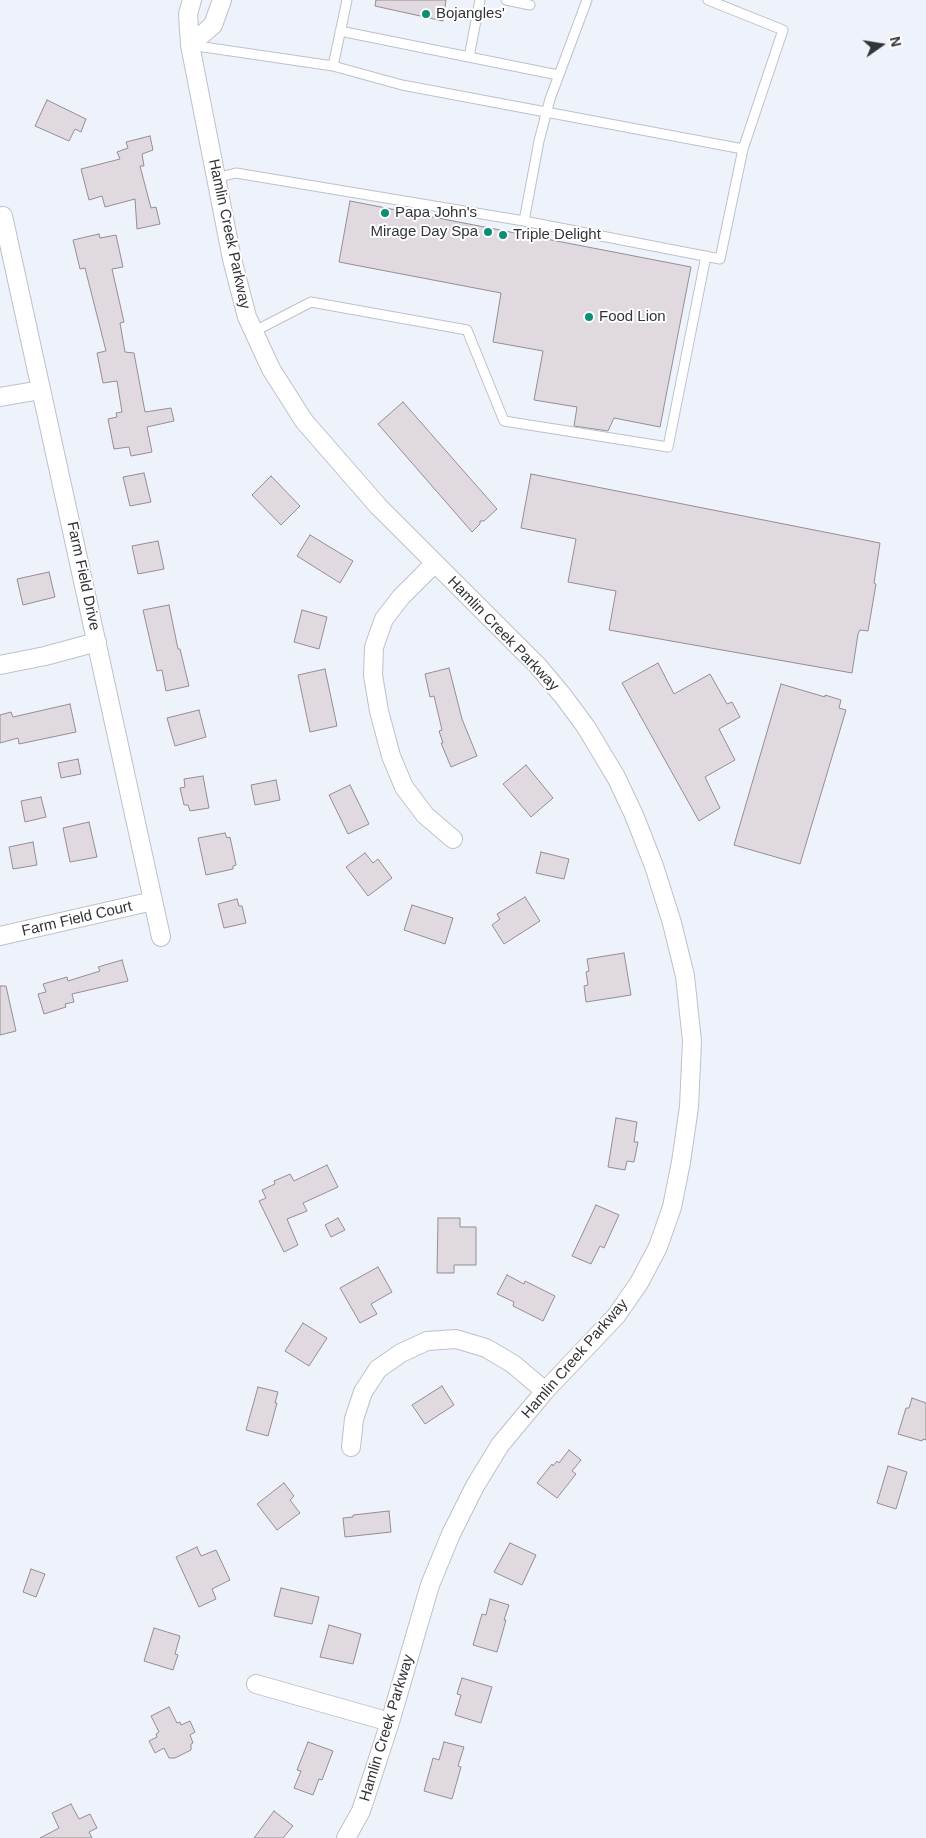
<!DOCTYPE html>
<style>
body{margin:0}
#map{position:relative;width:926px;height:1838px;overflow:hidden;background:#eef2fb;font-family:Arial,sans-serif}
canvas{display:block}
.north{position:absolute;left:856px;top:20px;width:50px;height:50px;-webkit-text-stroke:4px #fff;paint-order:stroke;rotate:77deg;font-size:14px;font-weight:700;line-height:20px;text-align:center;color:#323437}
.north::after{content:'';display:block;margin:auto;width:18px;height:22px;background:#323437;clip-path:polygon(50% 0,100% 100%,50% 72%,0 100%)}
</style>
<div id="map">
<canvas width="926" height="1838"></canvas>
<div class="north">N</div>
</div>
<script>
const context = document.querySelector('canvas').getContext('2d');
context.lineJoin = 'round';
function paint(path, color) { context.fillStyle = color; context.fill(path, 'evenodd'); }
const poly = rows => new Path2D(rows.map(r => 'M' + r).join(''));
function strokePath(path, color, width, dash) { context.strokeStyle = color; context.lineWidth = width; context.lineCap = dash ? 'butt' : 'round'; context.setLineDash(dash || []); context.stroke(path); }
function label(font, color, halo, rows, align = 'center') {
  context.font = font + ' Arial,sans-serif'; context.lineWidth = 4; context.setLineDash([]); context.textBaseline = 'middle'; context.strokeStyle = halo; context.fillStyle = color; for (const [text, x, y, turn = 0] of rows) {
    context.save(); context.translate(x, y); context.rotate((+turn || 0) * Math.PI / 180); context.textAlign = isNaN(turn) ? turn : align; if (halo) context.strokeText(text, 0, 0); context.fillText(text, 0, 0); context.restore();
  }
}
const building = poly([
 [376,0,446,0,443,21,375,6,376,0],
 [47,100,86,119,81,132,75,129,69,141,35,126,47,100],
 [150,136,153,150,142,154,144,166,140,166,151,208,156,207,160,224,137,229,135,199,105,207,102,196,89,200,81,169,120,159,117,152,128,148,126,142,150,136],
 [350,201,691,267,660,427,614,418,608,431,574,426,577,407,534,400,543,351,493,342,501,293,339,262,350,201],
 [99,234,100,238,116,235,123,267,112,269,124,322,120,323,125,352,134,353,145,412,171,408,174,421,147,427,152,452,131,456,129,447,114,449,108,419,117,417,116,413,122,412,117,381,103,383,97,353,106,351,85,268,80,269,73,240,99,234],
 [403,402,497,509,484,521,480,521,480,524,472,532,378,424,403,402],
 [144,473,151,502,130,506,123,477,144,473],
 [531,474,880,543,874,583,876,584,868,631,860,630,858,634,852,673,609,630,616,591,568,582,576,539,521,528,531,474],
 [271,476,300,506,281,525,252,495,271,476],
 [310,535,353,561,340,583,297,556,310,535],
 [158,541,164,569,138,574,132,546,158,541],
 [49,572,55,597,23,605,17,579,49,572],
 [169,605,178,649,180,649,189,686,166,691,162,670,157,671,143,610,169,605],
 [302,610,327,617,319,649,294,642,302,610],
 [658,663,674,694,710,674,727,704,732,702,740,717,719,729,735,760,705,777,720,808,699,821,622,683,658,663],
 [449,668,462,719,477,756,451,767,441,743,443,743,439,731,442,730,434,696,430,697,425,674,449,668],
 [325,669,337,726,310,732,298,675,325,669],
 [781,684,825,697,825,695,841,700,839,708,846,710,800,864,734,845,781,684],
 [70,704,76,732,19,744,18,738,0,743,0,715,11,712,13,717,70,704],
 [199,710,206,737,175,746,167,718,199,710],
 [78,759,81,774,61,778,58,763,78,759],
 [526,765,553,798,531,817,503,784,526,765],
 [203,776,209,808,190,811,188,805,184,805,180,788,185,787,184,779,203,776],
 [276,780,280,800,255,805,251,785,276,780],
 [350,785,369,824,348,834,329,795,350,785],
 [41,797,46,817,25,822,21,801,41,797],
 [89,822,97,857,70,862,63,828,89,822],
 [225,833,227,838,230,837,236,865,233,866,233,869,206,875,198,838,225,833],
 [33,842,37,865,13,869,9,847,33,842],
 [541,852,569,859,564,879,536,873,541,852],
 [365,853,373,863,378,859,392,878,368,896,346,867,365,853],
 [525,897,540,921,504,944,492,925,500,919,497,914,525,897],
 [237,899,239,906,242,906,246,923,224,928,218,904,237,899],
 [412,905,453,918,445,944,404,930,412,905],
 [624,953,631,995,586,1002,584,986,588,985,586,972,589,971,587,959,624,953],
 [122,960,128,981,72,994,74,1002,65,1004,66,1007,44,1014,38,994,46,992,43,984,67,977,68,981,100,971,98,967,122,960],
 [0,986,6,986,16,1031,0,1035,0,986],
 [616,1118,637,1122,634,1142,638,1142,634,1162,627,1161,625,1170,608,1167,616,1118],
 [327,1165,338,1187,303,1203,307,1211,287,1219,298,1245,284,1252,259,1201,266,1198,262,1190,275,1184,274,1181,290,1174,294,1181,327,1165],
 [596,1205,619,1215,604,1248,600,1246,591,1264,572,1256,596,1205],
 [338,1218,345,1230,331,1237,325,1225,338,1218],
 [438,1218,460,1218,460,1227,476,1227,476,1265,454,1265,454,1273,437,1273,438,1218],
 [378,1267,392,1292,371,1304,377,1314,360,1323,340,1288,378,1267],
 [507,1275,524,1284,525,1281,555,1296,543,1321,513,1306,514,1302,497,1294,507,1275],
 [303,1323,327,1338,309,1366,285,1351,303,1323],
 [442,1386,454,1405,425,1424,412,1405,442,1386],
 [258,1387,278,1392,275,1403,277,1403,268,1436,246,1430,258,1387],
 [912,1398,926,1403,926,1440,923,1439,922,1441,898,1434,906,1408,909,1408,912,1398],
 [569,1450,581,1460,572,1471,576,1474,557,1498,537,1483,552,1464,553,1466,557,1461,559,1463,569,1450],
 [888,1466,907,1472,896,1509,877,1503,888,1466],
 [284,1483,294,1496,290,1500,300,1513,277,1530,257,1504,284,1483],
 [389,1511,391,1532,345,1537,343,1518,353,1517,353,1515,389,1511],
 [510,1543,536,1555,522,1585,494,1572,510,1543],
 [197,1547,201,1556,216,1550,230,1580,212,1589,216,1599,199,1607,176,1557,197,1547],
 [31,1569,45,1574,36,1597,23,1592,31,1569],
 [281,1588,319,1597,312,1624,274,1616,281,1588],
 [490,1599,509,1605,504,1620,506,1620,497,1652,473,1645,482,1614,486,1615,490,1599],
 [329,1625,361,1634,353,1664,320,1657,329,1625],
 [154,1628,180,1636,175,1654,178,1655,173,1670,144,1661,154,1628],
 [462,1678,492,1687,481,1723,455,1715,461,1695,457,1694,462,1678],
 [169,1707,177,1723,180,1722,181,1725,190,1721,195,1732,190,1735,193,1743,191,1744,191,1750,175,1758,169,1758,164,1748,155,1753,149,1741,157,1737,156,1734,159,1732,151,1716,169,1707],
 [308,1742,333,1751,322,1780,319,1779,313,1795,294,1788,301,1771,297,1770,308,1742],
 [444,1742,464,1747,458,1766,461,1767,452,1799,424,1791,433,1758,439,1760,444,1742],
 [71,1804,79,1819,90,1814,97,1828,89,1832,92,1838,40,1838,59,1828,52,1813,71,1804],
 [274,1811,293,1826,283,1838,254,1838,274,1811]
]);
const lane = poly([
 [506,0,530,5],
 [340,31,558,75],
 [190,45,333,66,402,85,743,149],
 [469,57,480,0],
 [333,66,347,0],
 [216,178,236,173,524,221,720,259,743,149,783,30,708,0],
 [524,221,539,141,550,99,587,0],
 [253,332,311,302,467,330,504,421,668,447,706,256]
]);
const street = poly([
 [192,0,188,14,190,45,232,259,247,317,271,369,304,421,378,506,538,666,563,696,586,727,616,777,634,815,654,866,672,923,685,976,692,1041,689,1107,681,1162,672,1207,658,1247,639,1283,616,1316,545,1391,500,1445,475,1486,451,1534,430,1585,390,1722,361,1811,346,1838],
 [190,45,213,25,222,0],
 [3,216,161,937],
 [0,397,41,390],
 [435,563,401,597,384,619,374,647,373,675,379,711,391,756,404,787,425,815,453,839],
 [0,665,45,656,97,642],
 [0,936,153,901],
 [351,1447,354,1419,363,1392,378,1369,401,1353,427,1341,456,1339,486,1348,513,1364,545,1391],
 [256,1684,390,1722]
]);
const markers = [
 [426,14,5,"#0d8e74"],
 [385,213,5,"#0d8e74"],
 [488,232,5,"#0d8e74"],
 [503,235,5,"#0d8e74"],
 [589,317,5,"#0d8e74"]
];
const poiNames = [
 ["Bojangles'",436,14],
 ["Papa John's",395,213],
 ["Mirage Day Spa",478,232,"right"],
 ["Triple Delight",513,235],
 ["Food Lion",599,317]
];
const streetNames = [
 ["Hamlin Creek Parkway",229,234,78],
 ["Farm Field Drive",83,576,78],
 ["Hamlin Creek Parkway",503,634,46],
 ["Farm Field Court",77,919,-13],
 ["Hamlin Creek Parkway",575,1359,-49],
 ["Hamlin Creek Parkway",387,1728,-73]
];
paint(building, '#e1d9e0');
strokePath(building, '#958d94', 1);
strokePath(lane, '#bdc1ca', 11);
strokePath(street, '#bdc1ca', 20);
strokePath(lane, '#fff', 9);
strokePath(street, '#fff', 18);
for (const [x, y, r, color] of markers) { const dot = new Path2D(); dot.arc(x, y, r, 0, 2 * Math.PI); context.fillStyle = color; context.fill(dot); strokePath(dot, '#fff', 2); }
label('15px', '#323437', '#fff', poiNames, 'left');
label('15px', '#323437', '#fff', streetNames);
</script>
